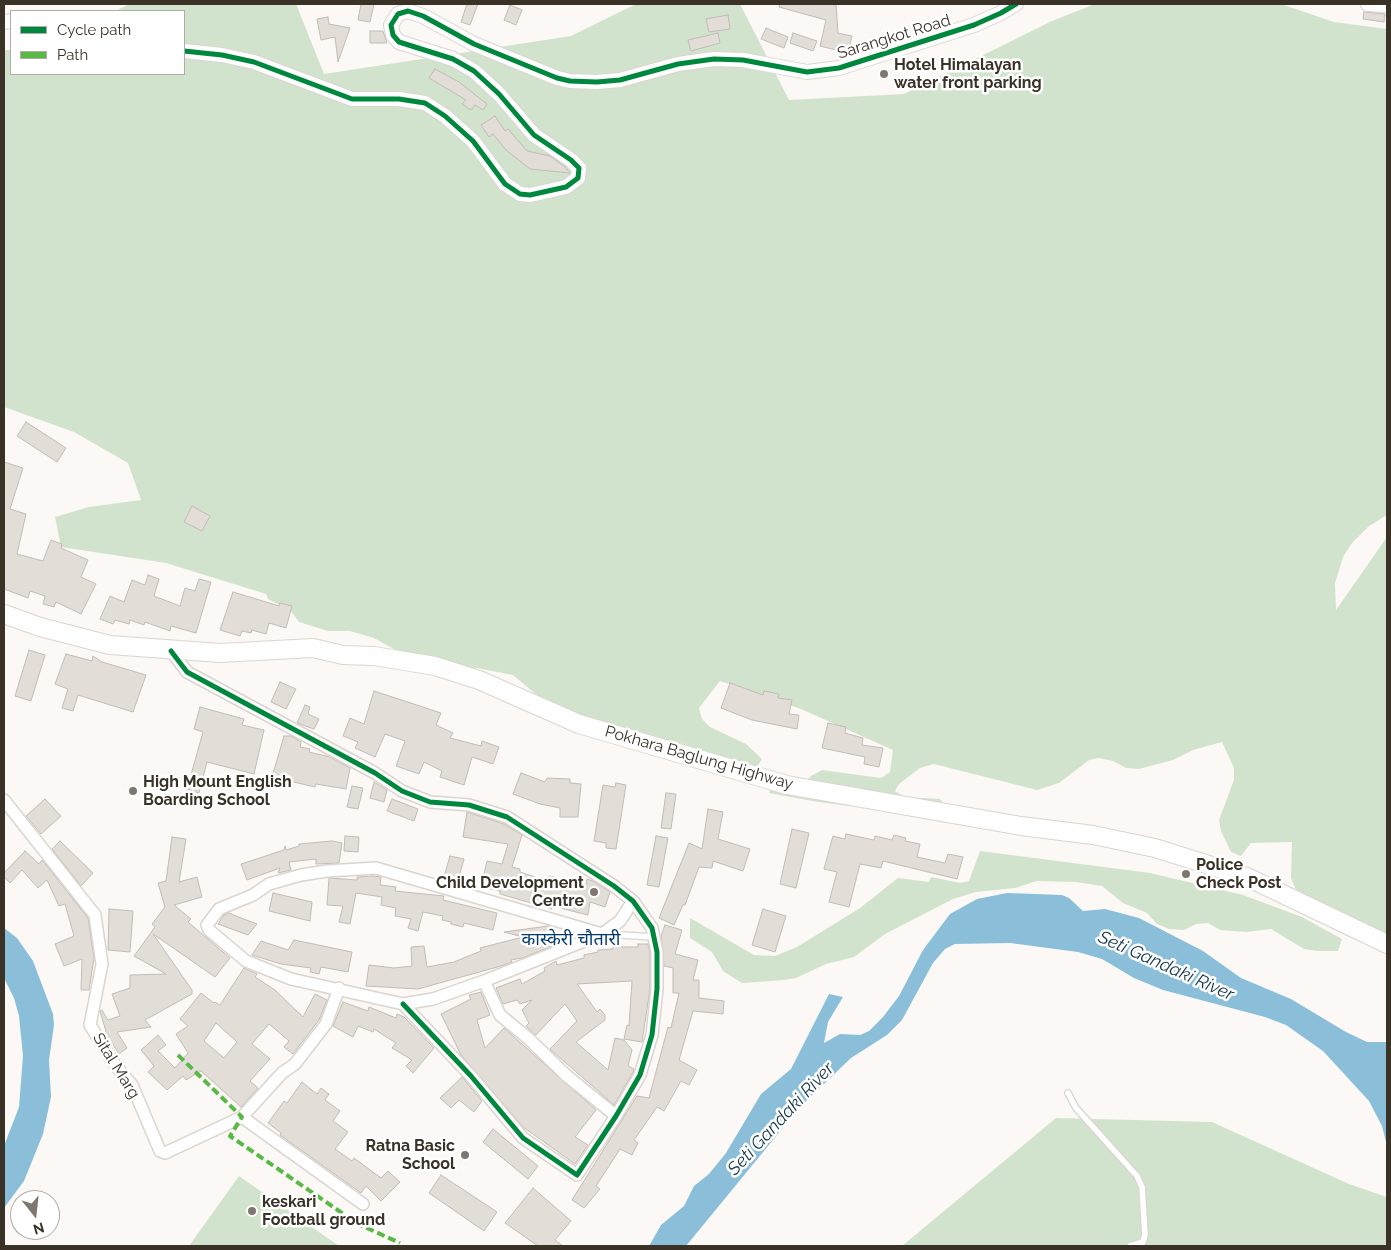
<!DOCTYPE html>
<meta charset="utf-8">
<style>
body{margin:0}
#map{position:relative;width:1391px;height:1250px;overflow:hidden;background:#fbf8f5;font-family:Raleway,sans-serif}
canvas{display:block}
.frame{position:absolute;inset:0;border:5px solid #3a3127;pointer-events:none}
.legend{position:absolute;left:10px;top:10px;width:175px;height:65px;box-sizing:border-box;background:#fff;border:1px solid #b0ada9;margin:0;padding:6px 9px;list-style:none;font-size:15px;color:#3a3127}
.legend li{display:flex;align-items:center;gap:10px;height:25px}
.legend b{width:25px;border:1px solid #b0ada9}
.north{position:absolute;left:10px;top:1190px;width:50px;height:50px;box-sizing:border-box;background:#fff;border:1px solid #b0ada9;border-radius:50%;rotate:164deg;font-size:14px;font-weight:700;line-height:20px;text-align:center;color:#3a3127}
.north::after{content:'';display:block;margin:auto;width:18px;height:22px;background:#7e776f;clip-path:polygon(50% 0,100% 100%,50% 72%,0 100%)}
</style>
<div id="map">
<canvas width="1391" height="1250"></canvas>
<div class="frame"></div>
<ul class="legend">
<li><b style="height:6px;background:#00873e"></b>Cycle path</li>
<li><b style="height:6px;background:#58b947"></b>Path</li>
</ul>
<div class="north">N</div>
</div>
<script>
const context = document.querySelector('canvas').getContext('2d');
context.lineJoin = 'round';
function paint(path, color) { context.fillStyle = color; context.fill(path, 'evenodd'); }
const poly = rows => new Path2D(rows.map(r => 'M' + r).join(''));
function strokePath(path, color, width, dash) { context.strokeStyle = color; context.lineWidth = width; context.lineCap = dash ? 'butt' : 'round'; context.setLineDash(dash || []); context.stroke(path); }
function label(font, color, halo, rows, align = 'center') {
  context.font = font + ' Raleway,"Noto Sans Devanagari",sans-serif'; context.lineWidth = 5; context.setLineDash([]); context.textBaseline = 'middle'; context.strokeStyle = halo; context.fillStyle = color; for (const [text, x, y, turn = 0] of rows) {
    context.save(); context.translate(x, y); context.rotate((+turn || 0) * Math.PI / 180); context.textAlign = isNaN(turn) ? turn : align; if (halo) context.strokeText(text, 0, 0); context.fillText(text, 0, 0); context.restore();
  }
}
const green = poly([
 [130,4,296,4,324,74,571,36,636,4,740,4,789,100,904,94,1052,21,1095,4,1281,4,1334,22,1387,29,1387,515,1369,526,1352,543,1343,557,1335,583,1336,610,1387,537,1387,939,1297,892,1291,878,1292,842,1251,843,1241,856,1231,852,1221,831,1219,820,1234,780,1234,768,1222,742,1193,750,1173,760,1139,769,1126,768,1113,761,1099,758,1089,760,1059,783,1037,790,934,764,920,768,899,784,895,791,905,797,940,799,947,807,917,814,818,802,769,793,771,788,803,786,811,776,822,770,881,778,890,772,893,750,801,709,720,681,699,708,702,719,710,727,746,744,762,759,757,767,673,741,667,757,539,697,513,675,477,668,452,671,417,662,374,638,350,631,328,631,299,622,290,610,268,599,266,594,166,563,61,547,55,517,89,507,141,500,128,463,74,432,4,407,4,50,11,50,11,74,184,74,184,11,115,11],
 [980,851,1150,873,1243,895,1302,917,1342,939,1338,951,1317,951,1304,949,1271,929,1247,932,1220,930,1208,923,1196,924,1184,930,1169,929,1157,924,1147,913,1123,903,1102,886,1076,882,1037,881,1015,888,976,892,953,899,885,934,854,957,826,964,796,978,784,980,742,983,723,971,712,952,690,938,690,918,754,955,775,956,797,947,860,908,898,878,929,882,931,877,960,883,969,881],
 [1056,1118,1212,1122,1349,1184,1387,1197,1387,1246,902,1246],
 [239,1176,339,1246,189,1246]
]);
const water = poly([
 [1007,893,1062,895,1069,898,1083,911,1105,909,1139,918,1203,951,1241,978,1291,999,1346,1032,1367,1042,1387,1042,1387,1146,1382,1126,1369,1101,1323,1051,1286,1025,1265,1017,1163,990,1134,978,1102,959,1078,952,1010,943,955,944,945,949,933,963,902,1020,887,1035,851,1058,800,1107,686,1246,649,1246,661,1225,684,1206,694,1186,709,1174,726,1153,761,1094,791,1069,829,994,843,997,828,1022,824,1043,840,1034,860,1035,869,1031,883,1017,899,996,923,950,950,914,977,899],
 [4,928,17,938,33,961,53,1014,54,1025,49,1060,51,1097,43,1134,24,1181,4,1208,4,1146,19,1107,23,1056,19,1016,14,998,4,978]
]);
const building = poly([
 [361,4,374,4,370,22,358,20,361,4],
 [467,4,478,4,470,25,461,22,467,4],
 [780,4,836,4,838,33,852,36,848,53,820,46,826,20,779,7,780,4],
 [510,5,522,10,516,25,504,20,510,5],
 [1364,12,1385,14,1384,22,1363,19,1364,12],
 [728,15,730,29,709,32,706,19,728,15],
 [328,17,329,24,350,28,338,62,335,37,321,40,317,19,328,17],
 [766,28,788,37,784,48,761,39,766,28],
 [370,31,383,31,387,43,370,43,370,31],
 [718,33,720,43,691,51,688,40,718,33],
 [793,33,817,41,813,51,790,43,793,33],
 [435,69,459,82,487,104,483,110,475,105,471,110,462,104,466,100,429,78,435,69],
 [495,116,505,131,508,129,527,151,550,156,565,167,570,173,530,169,506,150,493,134,489,137,481,125,495,116],
 [26,422,66,448,57,462,17,436,26,422],
 [4,462,23,468,10,509,26,514,17,554,43,561,51,540,62,544,61,548,88,560,81,577,96,584,81,614,56,602,54,607,43,604,45,596,30,591,28,598,4,589,4,462],
 [192,506,210,516,202,531,184,522,192,506],
 [148,575,159,579,154,596,180,606,185,588,195,591,199,579,211,582,196,633,171,626,170,631,145,622,144,625,130,620,129,624,115,620,113,624,100,619,110,596,124,602,132,580,145,585,148,575],
 [233,592,279,606,280,603,292,606,286,628,269,623,266,634,252,630,251,633,242,631,240,636,220,630,233,592],
 [29,650,45,655,31,701,15,696,29,650],
 [66,654,92,661,93,656,102,662,146,675,133,712,78,695,73,711,62,708,68,689,55,684,66,654],
 [280,682,296,689,286,709,271,702,280,682],
 [730,683,763,695,764,691,779,694,778,698,792,700,789,714,799,715,797,729,752,720,721,708,730,683],
 [374,691,441,713,436,725,453,733,450,738,481,746,482,741,499,747,493,764,472,757,464,785,440,777,442,771,424,762,419,774,396,766,405,741,385,734,375,757,355,748,358,742,343,736,350,718,364,724,374,691],
 [305,705,310,707,308,714,319,719,314,729,297,723,305,705],
 [200,707,244,719,242,725,264,730,254,774,207,762,199,793,187,789,203,732,194,729,200,707],
 [828,723,846,727,845,733,863,738,862,745,883,748,879,767,864,764,865,757,822,748,828,723],
 [284,736,291,736,301,742,300,747,310,749,309,752,330,757,350,768,346,789,316,784,315,787,272,777,284,736],
 [521,773,545,782,547,778,570,779,570,783,581,784,578,817,560,817,560,808,540,804,513,794,521,773],
 [374,782,387,790,384,802,370,798,374,782],
 [616,783,626,785,616,849,606,848,606,843,594,841,603,785,615,787,616,783],
 [352,786,363,788,358,809,347,807,352,786],
 [666,793,676,794,671,829,661,828,666,793],
 [45,799,61,816,41,834,26,816,45,799],
 [392,799,418,809,414,821,387,811,392,799],
 [708,809,723,812,718,839,750,849,743,871,713,861,712,868,699,867,685,905,683,905,674,925,659,918,689,843,702,849,708,809],
 [467,812,504,824,522,835,512,867,520,869,520,872,547,881,549,876,586,885,587,879,593,881,610,892,605,907,590,902,588,915,552,906,552,909,500,894,500,891,481,887,487,861,502,864,508,844,463,837,467,812],
 [792,829,809,833,796,888,780,884,792,829],
 [846,834,874,840,875,836,892,840,894,835,906,838,905,841,920,844,917,857,945,863,948,854,963,857,957,879,883,861,881,868,860,864,849,907,829,902,837,872,824,869,833,836,845,839,846,834],
 [345,836,359,837,358,852,344,851,345,836],
 [656,836,668,838,659,887,647,885,656,836],
 [172,837,186,839,179,882,197,877,202,897,174,905,191,919,188,922,230,958,215,977,153,934,192,990,192,994,145,1020,151,1027,117,1032,127,1048,119,1054,107,1035,100,1011,102,1010,108,1020,120,1016,112,994,130,988,130,975,166,974,134,956,155,927,152,924,165,907,158,883,166,881,172,837],
 [60,841,93,873,81,886,52,849,60,841],
 [332,841,342,843,339,863,316,864,316,859,289,862,291,870,278,873,280,868,247,880,241,864,284,850,285,846,286,850,299,846,299,844,332,841],
 [25,851,39,864,42,860,88,918,94,958,89,990,81,990,82,959,64,966,55,944,74,936,65,904,59,906,47,880,38,888,22,870,10,883,4,877,4,873,25,851],
 [450,856,464,859,458,880,444,877,450,856],
 [373,876,381,877,380,885,396,887,395,891,444,896,443,900,497,913,493,930,464,923,463,927,451,924,451,922,442,920,443,916,423,912,418,931,408,928,411,919,395,916,396,908,381,905,382,897,356,893,350,924,339,922,343,906,327,905,329,878,357,880,357,877,373,876],
 [273,893,312,902,310,921,269,911,273,893],
 [109,909,133,911,130,952,108,950,109,909],
 [763,909,786,916,775,952,752,945,763,909],
 [229,913,241,918,257,924,248,935,218,924,224,915,229,913],
 [665,925,682,930,675,954,698,960,693,980,699,980,699,998,724,1001,723,1014,693,1011,679,1060,697,1070,689,1085,681,1081,664,1111,657,1107,634,1140,638,1143,632,1155,620,1149,596,1186,600,1189,584,1208,572,1200,637,1096,649,1098,668,1027,671,1028,679,993,673,993,673,968,664,966,661,936,665,925],
 [548,926,554,928,555,945,522,958,511,960,512,962,501,966,418,989,366,986,369,965,394,968,412,966,411,947,424,946,427,967,454,962,481,951,480,948,523,937,504,932,548,926],
 [294,940,352,952,348,972,321,967,319,974,310,972,311,968,281,964,252,955,261,941,288,950,294,940],
 [638,944,648,944,650,953,650,989,642,1042,624,1039,627,1025,629,1026,632,981,577,984,597,1012,600,1009,605,1015,605,1020,576,1042,608,1070,615,1038,624,1040,632,1050,628,1066,634,1069,633,1072,614,1105,550,1049,577,1021,565,1004,536,1035,526,1026,529,1023,522,1010,532,1000,520,1004,517,1000,503,1004,496,988,520,979,522,984,545,971,544,968,556,961,557,965,584,958,584,955,598,952,598,950,613,949,613,947,638,947,638,944],
 [244,968,257,974,255,977,275,990,303,1017,315,994,327,1000,319,1020,293,1054,284,1047,289,1041,269,1024,252,1044,270,1059,250,1081,258,1088,241,1107,201,1071,186,1080,183,1076,167,1090,148,1072,154,1066,141,1050,158,1035,166,1045,158,1051,175,1068,188,1053,176,1034,188,1026,180,1019,201,993,214,1003,215,1002,220,1005,244,968],
 [216,1023,237,1042,224,1058,204,1041,216,1023],
 [481,992,490,1015,477,1020,485,1048,504,1028,596,1110,575,1137,588,1145,575,1164,523,1127,461,1055,441,1014,471,999,469,995,481,992],
 [343,1002,368,1011,369,1007,396,1018,397,1014,404,1017,434,1048,413,1073,406,1066,412,1060,392,1048,396,1043,374,1029,373,1032,358,1026,353,1037,333,1026,343,1002],
 [462,1077,482,1101,474,1112,459,1100,451,1108,440,1098,462,1077],
 [302,1082,317,1094,321,1088,329,1094,325,1100,340,1111,333,1121,348,1132,335,1149,352,1161,354,1158,381,1178,388,1171,400,1182,381,1201,366,1186,361,1193,350,1185,280,1135,281,1133,268,1123,284,1101,287,1103,302,1082],
 [493,1129,538,1166,528,1179,483,1142,493,1129],
 [441,1175,497,1212,484,1231,429,1193,441,1175],
 [533,1188,571,1221,555,1240,563,1246,538,1246,505,1223,533,1188]
]);
const service = poly([
 [606,934,654,937],
 [1068,1093,1076,1108,1137,1176,1142,1187,1145,1235,1143,1242,1130,1246]
]);
const minor = poly([
 [171,651,187,672,375,773,402,791,430,802,469,805,507,817,614,886,633,901,652,928,657,952,657,989,652,1035,640,1075,616,1116,577,1175,523,1138,471,1076,403,1004],
 [4,800,95,915,102,964,90,1025,115,1065,132,1085,160,1151,165,1153,242,1117,282,1073,295,1064,326,1024,339,988],
 [602,934,376,868,327,871,301,875,269,884,253,895,219,909,207,925,209,930,246,961,291,979,403,1004,433,999,484,981,602,934,620,921,633,901],
 [484,981,500,1015,529,1039,567,1076,616,1116],
 [242,1117,363,1204]
]);
const tertiary = poly([
 [1368,4,1387,5],
 [4,22,11,21],
 [184,51,222,55,254,62,352,99,399,99,425,103,445,116,473,141,505,184,520,194,530,195,566,187,578,178,579,168,571,160,534,135,499,94,474,71,453,59,399,42,393,35,391,25,398,14,408,11,423,16,474,44,557,78,570,81,597,82,620,80,678,64,714,59,743,60,807,72,839,68,974,25,1001,13,1016,4]
]);
const trunk = poly([
 [4,614,40,627,110,645,220,653,313,648,343,655,374,656,435,666,479,680,579,724,787,785,1021,826,1093,835,1155,848,1247,877,1387,944]
]);
const quiet = poly([
 [178,1055,242,1117,230,1136,358,1224,400,1243]
]);
const cycleway = poly([
 [184,51,222,55,254,62,352,99,399,99,425,103,445,116,473,141,505,184,520,194,530,195,566,187,578,178,579,168,571,160,534,135,499,94,474,71,453,59,399,42,393,35,391,25,398,14,408,11,423,16,474,44,557,78,570,81,597,82,620,80,678,64,714,59,743,60,807,72,839,68,974,25,1001,13,1016,4],
 [171,651,187,672,375,773,402,791,430,802,469,805,507,817,614,886,633,901,652,928,657,952,657,989,652,1035,640,1075,616,1116,577,1175,523,1138,471,1076,403,1004]
]);
const markers = [
 [884,74,5,"#7e776f"],
 [133,791,5,"#7e776f"],
 [1186,874,5,"#7e776f"],
 [594,892,5,"#7e776f"],
 [465,1155,5,"#7e776f"],
 [252,1211,5,"#7e776f"]
];
const streetNames = [
 ["Sarangkot Road",894,37,-17],
 ["Pokhara Baglung Highway",699,758,16],
 ["Sital Marg",116,1066,58]
];
const poiNames = [
 ["Hotel Himalayan",894,65],
 ["water front parking",894,83],
 ["High Mount English",143,782],
 ["Boarding School",143,800],
 ["Police",1196,865],
 ["Check Post",1196,883],
 ["Child Development",584,883,"right"],
 ["Centre",584,901,"right"],
 ["Ratna Basic",455,1146,"right"],
 ["School",455,1164,"right"],
 ["keskari",262,1202],
 ["Football ground",262,1220]
];
const neighbourhoodNames = [
 ["कास्केरी चौतारी",571,940]
];
const waterNames = [
 ["Seti Gandaki River",1166,966,24],
 ["Seti Gandaki River",781,1119,-47]
];
paint(green, '#d2e3cd');
paint(water, '#8bbfd9');
paint(building, '#e3ddd7');
strokePath(building, '#c2bcb7', 1);
strokePath(service, '#dbd5cf', 8);
strokePath(minor, '#dbd5cf', 14);
strokePath(tertiary, '#dbd5cf', 16);
strokePath(trunk, '#dbd5cf', 20);
strokePath(service, '#fefefe', 5.5);
strokePath(minor, '#fefefe', 11);
strokePath(tertiary, '#fefefe', 14);
strokePath(trunk, '#fefefe', 18);
strokePath(quiet, '#58b947', 4, [8, 4]);
strokePath(cycleway, '#00873e', 5);
for (const [x, y, r, color] of markers) { const dot = new Path2D(); dot.arc(x, y, r, 0, 2 * Math.PI); context.fillStyle = color; context.fill(dot); strokePath(dot, '#fff', 2); }
label('16px', '#3a3127', '#fff', streetNames);
label('bold 16px', '#3a3127', '#fff', poiNames, 'left');
label('18px', '#053b6c', '#fff', neighbourhoodNames);
label('italic 18px', '#163849', '#fff', waterNames);
</script>
